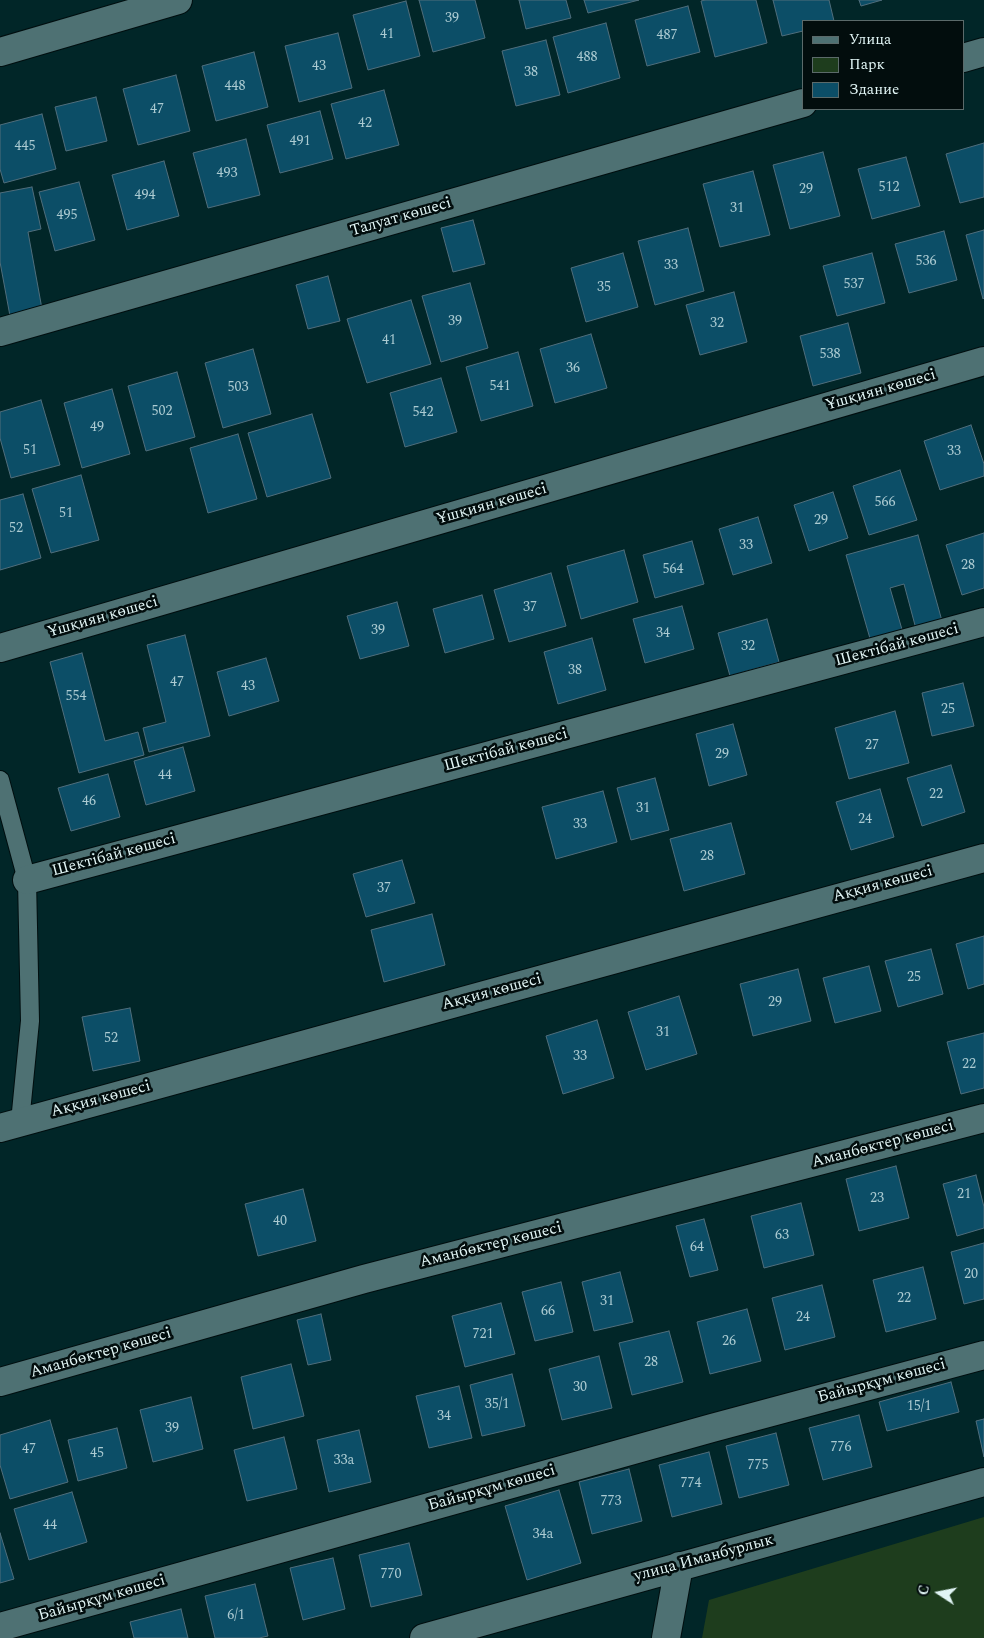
<!DOCTYPE html>
<meta charset="utf-8">
<style>
body{margin:0}
#map{position:relative;width:984px;height:1638px;overflow:hidden;background:#012628;font-family:Spectral,serif}
canvas{display:block}
.legend{position:absolute;left:802px;top:20px;width:162px;height:90px;box-sizing:border-box;background:#020d0d;border:1px solid #5b6a6a;margin:0;padding:6px 9px;list-style:none;font-size:15px;color:#e1f5f5}
.legend li{display:flex;align-items:center;gap:10px;height:25px}
.legend b{width:25px;border:1px solid #5b6a6a}
.north{position:absolute;left:914px;top:1568px;width:50px;height:50px;-webkit-text-stroke:4px #020d0d;paint-order:stroke;rotate:281deg;font-size:14px;font-weight:700;line-height:20px;text-align:center;color:#e1f5f5}
.north::after{content:'';display:block;margin:auto;width:18px;height:22px;background:#e1f5f5;clip-path:polygon(50% 0,100% 100%,50% 72%,0 100%)}
</style>
<div id="map">
<canvas width="984" height="1638"></canvas>
<ul class="legend">
<li><b style="height:6px;background:#4e7173"></b>Улица</li>
<li><b style="height:14px;background:#1e3d1d"></b>Парк</li>
<li><b style="height:14px;background:#0c4e67"></b>Здание</li>
</ul>
<div class="north">С</div>
</div>
<script>
const context = document.querySelector('canvas').getContext('2d');
context.lineJoin = 'round';
function paint(path, color) { context.fillStyle = color; context.fill(path, 'evenodd'); }
const poly = rows => new Path2D(rows.map(r => 'M' + r).join(''));
function strokePath(path, color, width, dash) { context.strokeStyle = color; context.lineWidth = width; context.lineCap = dash ? 'butt' : 'round'; context.setLineDash(dash || []); context.stroke(path); }
function label(font, color, halo, rows, align = 'center') {
  context.font = font + ' Spectral,serif'; context.lineWidth = 5; context.setLineDash([]); context.textBaseline = 'middle'; context.strokeStyle = halo; context.fillStyle = color; for (const [text, x, y, turn = 0] of rows) {
    context.save(); context.translate(x, y); context.rotate((+turn || 0) * Math.PI / 180); context.textAlign = isNaN(turn) ? turn : align; if (halo) context.strokeText(text, 0, 0); context.fillText(text, 0, 0); context.restore();
  }
}
const green = poly([
 [984,1517,984,1638,702,1638,709,1600]
]);
const building = poly([
 [419,0,475,0,485,38,433,52,419,0],
 [519,0,566,0,571,18,526,29,519,0],
 [584,0,639,0,588,13,584,0],
 [705,0,756,0,767,43,715,57,701,1,705,0],
 [773,0,829,0,834,21,803,21,803,31,782,36,773,0],
 [859,0,882,0,861,6,859,0],
 [406,1,420,56,368,70,353,15,406,1],
 [688,6,700,52,647,66,635,20,688,6],
 [606,23,620,78,568,93,553,37,606,23],
 [338,33,352,88,299,102,285,46,338,33],
 [546,40,560,95,516,106,502,51,546,40],
 [254,52,268,107,216,121,202,66,254,52],
 [176,75,190,131,138,145,123,89,176,75],
 [384,90,399,145,346,159,331,104,384,90],
 [96,97,107,141,66,151,55,107,96,97],
 [320,111,333,159,280,173,267,125,320,111],
 [42,114,56,169,4,183,0,169,0,125,42,114],
 [246,139,260,195,208,208,193,153,246,139],
 [984,143,984,197,960,203,946,154,984,143],
 [823,152,840,216,790,229,773,165,823,152],
 [906,157,920,206,872,219,858,169,906,157],
 [164,161,179,216,127,230,112,175,164,161],
 [753,171,770,235,720,247,703,184,753,171],
 [79,182,95,240,55,251,39,192,79,182],
 [32,187,41,229,28,232,42,309,10,316,0,262,0,193,32,187],
 [473,220,485,264,453,272,441,228,473,220],
 [688,228,704,291,655,305,638,241,688,228],
 [984,230,984,298,983,299,966,235,984,230],
 [944,231,957,280,909,293,895,244,944,231],
 [623,253,638,307,586,322,571,268,623,253],
 [872,253,885,303,837,316,823,266,872,253],
 [328,276,340,321,308,329,296,285,328,276],
 [470,283,488,348,441,362,422,296,470,283],
 [734,292,747,342,700,355,686,305,734,292],
 [411,300,431,364,367,383,347,319,411,300],
 [848,323,861,373,813,386,800,336,848,323],
 [591,334,607,388,555,403,540,349,591,334],
 [253,349,271,414,223,428,205,363,253,349],
 [518,352,533,406,481,421,466,367,518,352],
 [177,372,195,437,146,451,128,386,177,372],
 [441,378,457,432,405,447,390,393,441,378],
 [112,389,130,454,82,468,64,403,112,389],
 [41,400,60,465,11,478,0,438,0,412,41,400],
 [312,414,331,478,267,497,248,433,312,414],
 [971,425,984,464,984,476,940,490,924,441,971,425],
 [238,434,257,499,208,513,190,448,238,434],
 [900,470,917,520,869,535,853,486,900,470],
 [81,475,99,540,51,553,32,489,81,475],
 [833,492,848,538,809,551,794,505,833,492],
 [23,494,41,558,0,570,0,500,23,494],
 [758,517,772,563,733,575,719,529,758,517],
 [984,533,984,588,962,595,946,545,984,533],
 [918,535,942,621,916,629,904,584,890,588,903,633,871,642,846,555,918,535],
 [692,541,704,584,655,598,643,555,692,541],
 [624,550,638,602,581,619,567,566,624,550],
 [551,573,566,626,509,642,494,590,551,573],
 [482,595,494,639,445,653,433,609,482,595],
 [397,602,409,646,360,659,347,616,397,602],
 [682,606,694,649,645,663,633,619,682,606],
 [767,619,779,662,730,676,718,633,767,619],
 [185,635,210,736,149,752,143,728,166,722,147,645,185,635],
 [592,638,606,690,558,704,544,652,592,638],
 [82,653,105,741,138,732,144,755,79,773,50,662,82,653],
 [266,658,279,701,229,716,217,672,266,658],
 [963,683,974,726,932,736,922,693,963,683],
 [895,711,909,763,849,779,835,728,895,711],
 [733,724,747,775,709,786,696,734,733,724],
 [183,747,195,791,146,805,134,761,183,747],
 [951,765,965,812,922,826,907,778,951,765],
 [108,774,120,817,71,831,58,788,108,774],
 [655,778,669,830,631,840,617,788,655,778],
 [880,789,894,837,851,850,836,802,880,789],
 [603,791,617,842,556,859,542,807,603,791],
 [731,823,745,874,684,891,670,839,731,823],
 [402,860,415,903,366,917,353,874,402,860],
 [432,914,445,965,384,982,371,930,432,914],
 [984,936,984,984,968,989,956,944,984,936],
 [931,949,943,994,898,1007,885,961,931,949],
 [869,966,881,1011,835,1023,823,978,869,966],
 [798,969,811,1021,753,1036,740,984,798,969],
 [679,996,697,1054,646,1070,628,1012,679,996],
 [130,1008,140,1061,93,1071,82,1017,130,1008],
 [597,1020,614,1078,563,1094,546,1036,597,1020],
 [984,1033,984,1088,961,1094,947,1042,984,1033],
 [896,1166,909,1218,859,1231,846,1179,896,1166],
 [976,1175,984,1207,984,1228,957,1236,943,1184,976,1175],
 [303,1189,316,1241,258,1256,245,1204,303,1189],
 [801,1203,814,1255,764,1268,751,1216,801,1203],
 [704,1219,718,1270,690,1277,676,1226,704,1219],
 [984,1243,984,1299,964,1304,951,1252,984,1243],
 [923,1267,936,1319,886,1332,873,1280,923,1267],
 [620,1272,633,1322,594,1331,582,1282,620,1272],
 [561,1282,573,1332,535,1341,522,1292,561,1282],
 [822,1285,835,1337,785,1350,772,1298,822,1285],
 [501,1303,515,1354,465,1367,452,1316,501,1303],
 [747,1309,761,1361,710,1374,697,1322,747,1309],
 [321,1314,331,1360,308,1365,297,1320,321,1314],
 [669,1331,683,1382,632,1395,619,1343,669,1331],
 [599,1356,612,1408,562,1420,549,1369,599,1356],
 [291,1364,304,1416,253,1429,241,1377,291,1364],
 [512,1374,525,1426,482,1436,470,1385,512,1374],
 [951,1382,959,1412,887,1431,879,1402,951,1382],
 [459,1386,472,1438,429,1448,416,1396,459,1386],
 [191,1397,203,1449,153,1462,140,1410,191,1397],
 [859,1415,872,1467,823,1480,809,1428,859,1415],
 [984,1419,984,1457,976,1421,984,1419],
 [50,1420,68,1482,10,1499,0,1465,0,1435,50,1420],
 [117,1428,127,1468,78,1481,68,1440,117,1428],
 [359,1430,371,1482,329,1492,317,1440,359,1430],
 [776,1433,789,1485,739,1498,726,1446,776,1433],
 [284,1437,297,1489,247,1501,234,1450,284,1437],
 [709,1452,722,1504,672,1517,659,1465,709,1452],
 [629,1469,642,1521,592,1534,579,1482,629,1469],
 [559,1490,581,1563,527,1580,505,1506,559,1490],
 [72,1492,87,1542,29,1560,14,1509,72,1492],
 [0,1533,14,1579,0,1583,0,1533],
 [409,1543,422,1595,371,1607,359,1555,409,1543],
 [333,1558,345,1609,303,1620,290,1568,333,1558],
 [255,1584,268,1636,259,1638,215,1638,205,1596,255,1584],
 [181,1609,188,1638,134,1638,130,1622,181,1609]
]);
const service = poly([
 [0,780,27,880,30,1021,20,1122]
]);
const minor = poly([
 [0,52,178,0],
 [963,58,984,52],
 [0,332,803,103],
 [0,648,984,361],
 [27,880,984,622],
 [0,1128,984,858],
 [0,1382,364,1279,984,1118],
 [0,1627,712,1428,984,1355],
 [424,1638,984,1482],
 [666,1638,679,1566]
]);
const numberNames = [
 ["39",452,19],
 ["41",387,35],
 ["487",667,36],
 ["488",587,58],
 ["43",319,67],
 ["38",531,73],
 ["448",235,87],
 ["47",157,110],
 ["42",365,124],
 ["491",300,142],
 ["445",25,147],
 ["493",227,174],
 ["512",889,188],
 ["29",806,190],
 ["494",145,196],
 ["31",737,209],
 ["495",67,216],
 ["536",926,262],
 ["33",671,266],
 ["537",854,285],
 ["35",604,288],
 ["39",455,322],
 ["32",717,324],
 ["41",389,341],
 ["538",830,355],
 ["36",573,369],
 ["541",500,387],
 ["503",238,388],
 ["502",162,412],
 ["542",423,413],
 ["49",97,428],
 ["51",30,451],
 ["33",954,452],
 ["566",885,503],
 ["51",66,514],
 ["29",821,521],
 ["52",16,529],
 ["33",746,546],
 ["28",968,566],
 ["564",673,570],
 ["37",530,608],
 ["39",378,631],
 ["34",663,634],
 ["32",748,647],
 ["38",575,671],
 ["47",177,683],
 ["43",248,687],
 ["554",76,697],
 ["25",948,710],
 ["27",872,746],
 ["29",722,755],
 ["44",165,776],
 ["22",936,795],
 ["46",89,802],
 ["31",643,809],
 ["24",865,820],
 ["33",580,825],
 ["28",707,857],
 ["37",384,889],
 ["25",914,978],
 ["29",775,1003],
 ["31",663,1033],
 ["52",111,1039],
 ["33",580,1057],
 ["22",969,1065],
 ["21",964,1195],
 ["23",877,1199],
 ["40",280,1222],
 ["63",782,1236],
 ["64",697,1248],
 ["20",971,1275],
 ["22",904,1299],
 ["31",607,1302],
 ["66",548,1312],
 ["24",803,1318],
 ["721",483,1335],
 ["26",729,1342],
 ["28",651,1363],
 ["30",580,1388],
 ["35/1",497,1405],
 ["15/1",919,1407],
 ["34",444,1417],
 ["39",172,1429],
 ["776",841,1448],
 ["47",29,1450],
 ["45",97,1454],
 ["33а",344,1461],
 ["775",758,1466],
 ["774",691,1484],
 ["773",611,1502],
 ["44",50,1526],
 ["34а",543,1535],
 ["770",391,1575],
 ["6/1",236,1616]
];
const streetNames = [
 ["Талуат көшесі",401,218,-16],
 ["Ұшқиян көшесі",881,391,-16],
 ["Ұшқиян көшесі",492,505,-16],
 ["Ұшқиян көшесі",103,618,-16],
 ["Шектібай көшесі",897,646,-15],
 ["Шектібай көшесі",506,751,-15],
 ["Шектібай көшесі",114,856,-15],
 ["Аққия көшесі",883,885,-15],
 ["Аққия көшесі",492,993,-15],
 ["Аққия көшесі",101,1100,-15],
 ["Аманбөктер көшесі",883,1145,-15],
 ["Аманбөктер көшесі",491,1246,-14],
 ["Аманбөктер көшесі",101,1354,-16],
 ["Байырқұм көшесі",882,1382,-15],
 ["Байырқұм көшесі",492,1489,-16],
 ["улица Иманбурлык",704,1559,-15],
 ["Байырқұм көшесі",102,1599,-16]
];
paint(green, '#1e3d1d');
paint(building, '#0c4e67');
strokePath(building, '#506e7c', 1);
strokePath(service, '#000e0f', 20);
strokePath(minor, '#000e0f', 30);
strokePath(service, '#4e7173', 18);
strokePath(minor, '#4e7173', 28);
label('14px', '#accbd2', null, numberNames);
label('16px', '#e1f5f5', '#020d0d', streetNames);
</script>
